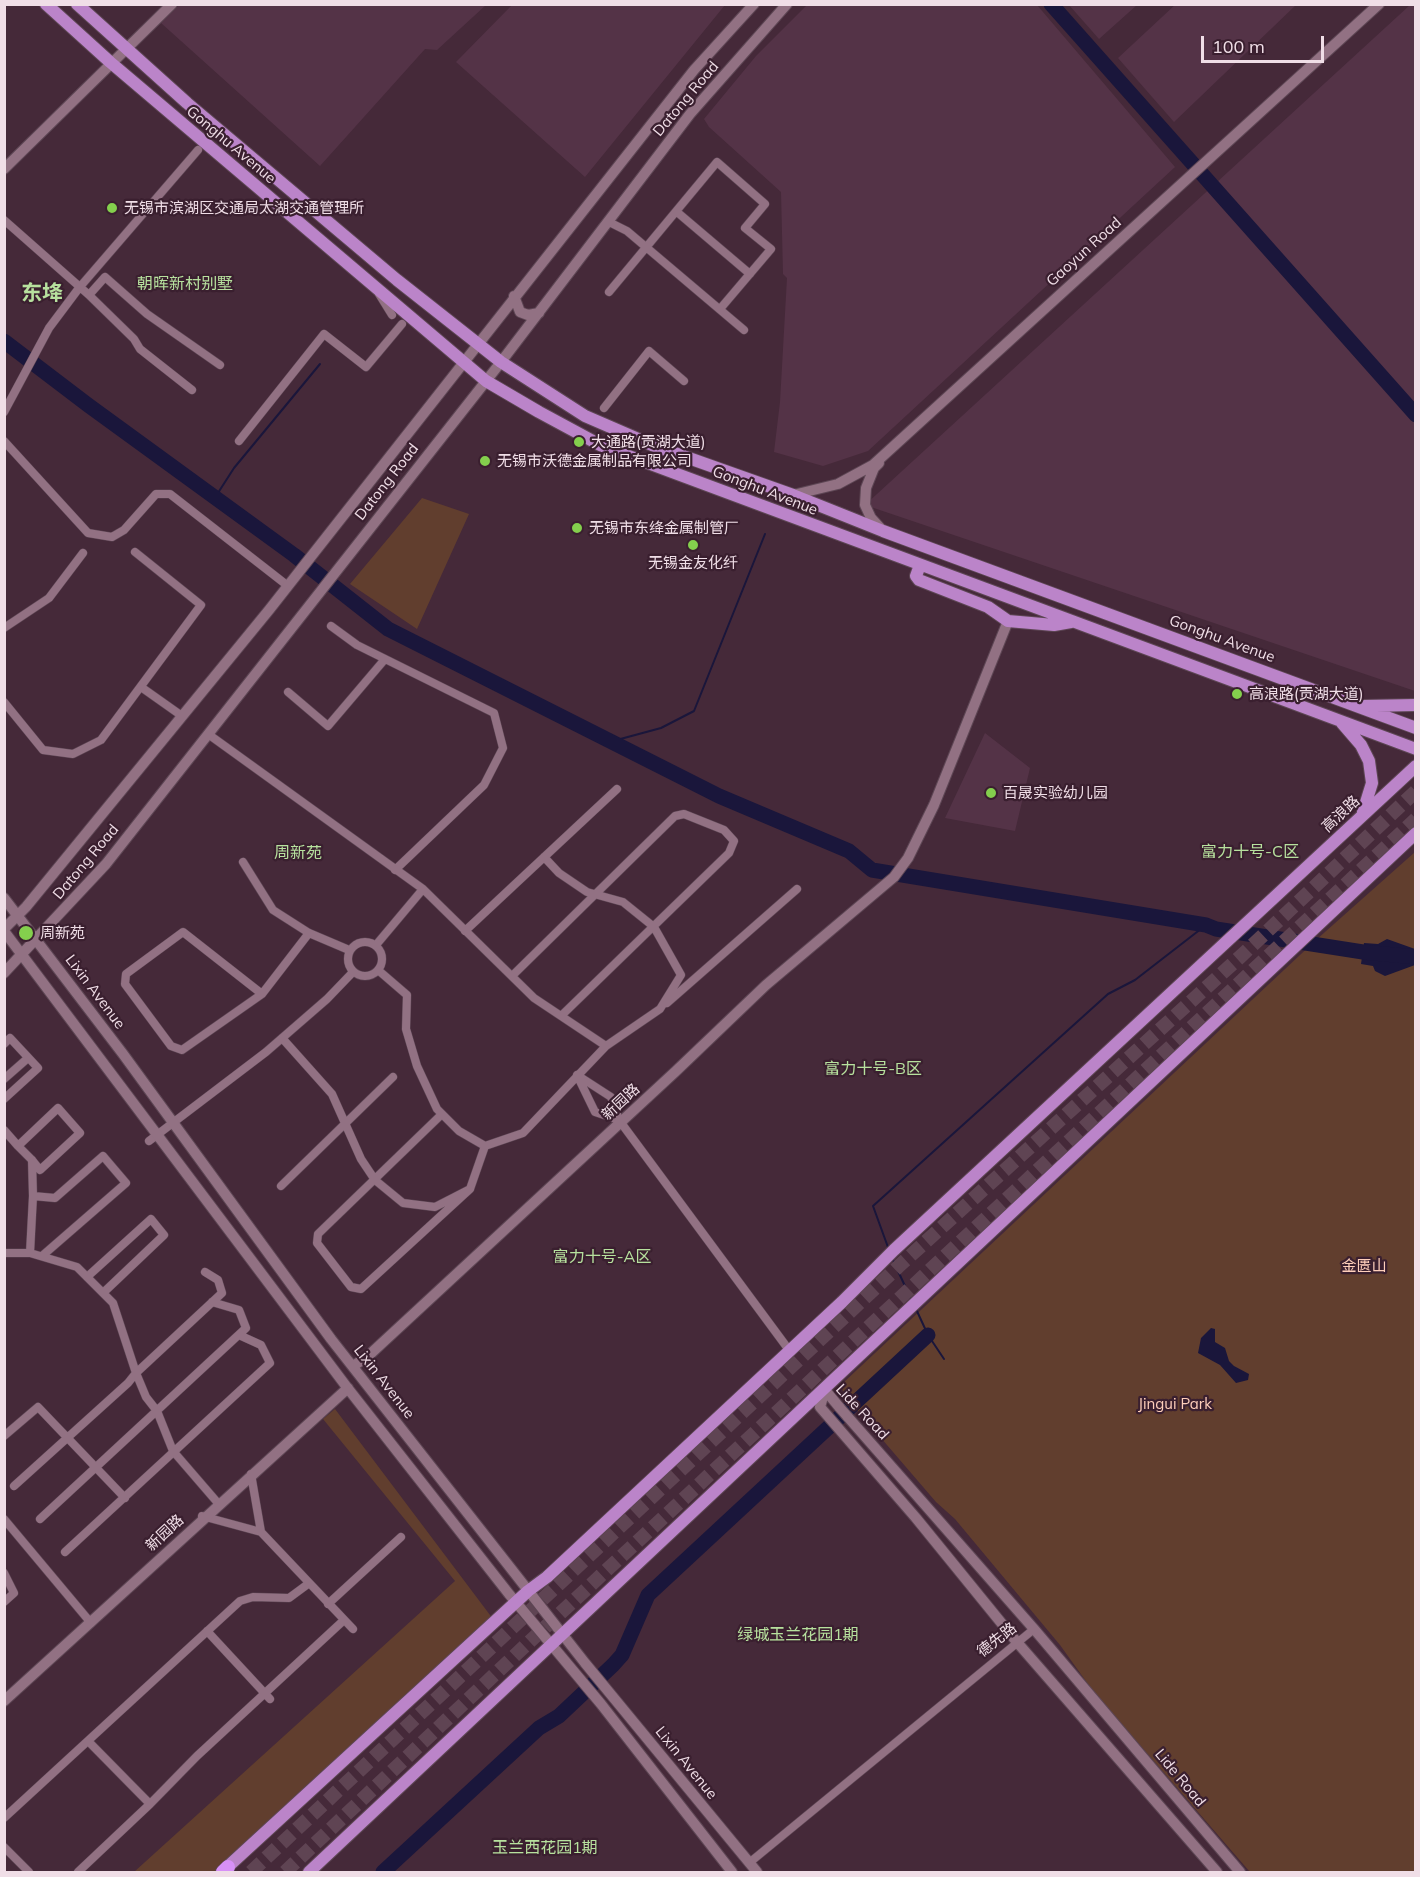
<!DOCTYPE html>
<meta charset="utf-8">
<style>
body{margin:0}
#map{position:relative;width:1420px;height:1877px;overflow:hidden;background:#452939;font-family:Mulish,sans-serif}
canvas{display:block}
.frame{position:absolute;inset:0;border:6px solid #f0dee7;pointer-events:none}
.scale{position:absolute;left:1201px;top:36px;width:123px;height:27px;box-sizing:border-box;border:3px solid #f0dee7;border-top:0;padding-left:8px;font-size:18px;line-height:21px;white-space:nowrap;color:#f0dee7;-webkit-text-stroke:4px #3a1f2f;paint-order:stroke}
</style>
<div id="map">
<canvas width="1420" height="1877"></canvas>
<div class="frame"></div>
<div class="scale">100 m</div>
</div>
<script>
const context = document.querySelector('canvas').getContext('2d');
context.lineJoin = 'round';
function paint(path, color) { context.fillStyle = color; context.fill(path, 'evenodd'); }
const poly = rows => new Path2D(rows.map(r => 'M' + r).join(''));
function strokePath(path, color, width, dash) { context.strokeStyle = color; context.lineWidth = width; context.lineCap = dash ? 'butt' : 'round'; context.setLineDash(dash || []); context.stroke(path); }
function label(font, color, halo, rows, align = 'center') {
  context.font = font + ' Mulish,"Noto Sans SC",sans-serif'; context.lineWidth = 4.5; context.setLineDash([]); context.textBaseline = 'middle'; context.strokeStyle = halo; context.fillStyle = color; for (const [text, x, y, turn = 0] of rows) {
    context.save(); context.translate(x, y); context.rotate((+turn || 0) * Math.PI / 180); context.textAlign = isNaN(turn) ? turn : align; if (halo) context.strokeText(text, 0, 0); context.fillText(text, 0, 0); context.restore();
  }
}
const built = poly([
 [1176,4,1296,4,1296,5,1174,122,1118,58],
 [179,5,179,4,486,5,437,50,425,49,320,166,161,23],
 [512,5,512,4,725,5,585,177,456,62],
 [807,5,1037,5,1175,167,868,451,823,466,774,452,780,402,787,278,783,274,781,192,709,127,704,119,756,56],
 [1069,5,1137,5,1099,39],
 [1410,5,1415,5,1415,691,865,505],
 [985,733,1030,768,1015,831,945,818]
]);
const green = poly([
 [422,498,469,514,417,629,350,584],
 [1415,852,1415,1872,1250,1872,1093,1691,1060,1645,955,1519,936,1502,844,1395,842,1388,843,1383,1316,940],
 [335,1409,493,1619,219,1872,134,1872,455,1581,323,1419]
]);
const water = poly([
 [1387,939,1415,949,1415,965,1385,976,1375,971,1373,966,1361,964,1364,943,1378,944],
 [1211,1328,1215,1329,1215,1342,1225,1348,1229,1361,1234,1366,1249,1374,1248,1380,1236,1383,1220,1365,1198,1353,1201,1338]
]);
const stream = poly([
 [216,496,234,468,320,364],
 [613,741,661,728,694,711,765,534],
 [889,1250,873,1206,1108,994,1135,980,1206,925],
 [892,1258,911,1299],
 [916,1309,928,1335,944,1359]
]);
const river = poly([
 [1051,4,1416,415],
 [4,341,88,405,294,555,388,629,719,796,849,851,872,870,1206,925,1216,929,1363,952,1416,957],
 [383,1872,539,1728,559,1716,613,1665,622,1655,648,1595,928,1335]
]);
const highwayTunnel = poly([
 [251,1872,900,1265,1240,957,1416,791],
 [285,1872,526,1645,1416,819]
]);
const street = poly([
 [677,212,750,274],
 [4,220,89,295,134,339,140,349,192,390],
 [609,222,627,231,744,330],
 [609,292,717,162,765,204,745,228,771,249,720,309],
 [379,294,392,315],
 [89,295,105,277,147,314,220,365],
 [604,408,649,351,684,381],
 [4,412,49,328,79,288,198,150],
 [4,441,88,533,112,537,124,530,156,494,170,494,288,586],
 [239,441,324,334,366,367,402,324],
 [331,626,357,645,494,713,503,748,484,785,395,870],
 [4,628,49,598,83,553],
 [141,687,182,716],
 [288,692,328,726,385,659],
 [4,702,43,750,73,754,101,740,201,605,135,552],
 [208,734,423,889,376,945],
 [544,857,559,873,587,892,623,902,654,927,681,975,660,1009,606,1046],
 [243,862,273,910,309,933,349,950],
 [465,931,617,789],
 '348 959a17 17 0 1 1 34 0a17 17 0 1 1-34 0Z',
 [378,970,407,995,406,1029,417,1066,437,1109,459,1131,485,1146,523,1133,606,1046,534,998,423,889],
 [512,976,675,816,684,814,724,830,734,841,729,853,561,1016],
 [262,994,183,932,126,974,125,984,171,1046,182,1050,262,994,309,933],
 [667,1003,797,889],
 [282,1038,332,1094,361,1159,375,1180,403,1203,435,1207,470,1189,485,1146],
 [4,1044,10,1038,38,1068,4,1099],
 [577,1075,611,1097,619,1120,789,1350],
 [578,1077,595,1112,619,1120],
 [4,1079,28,1058],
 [442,1114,318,1234,317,1243,351,1287,361,1289,470,1189],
 [4,1130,18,1146,32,1160,40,1170,80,1133,58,1108,18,1146],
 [149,1141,266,1052,327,999,353,972],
 [32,1160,33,1196,55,1198,103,1156,126,1183,42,1256],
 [281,1186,393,1077],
 [4,1253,30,1253,77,1267,113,1303,136,1373,146,1397,157,1411,173,1451,217,1502],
 [30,1253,33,1196],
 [87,1277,151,1219,164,1235,103,1293],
 [4,1436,38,1407,125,1498],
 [251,1474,261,1532,353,1629],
 [14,1486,128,1383,136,1373,222,1293,218,1280,205,1272],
 [202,1516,261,1532],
 [4,1519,91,1623],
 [40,1519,246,1328,239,1310,212,1302],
 [65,1552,270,1363,261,1345,239,1335],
 [4,1573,14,1593,4,1602],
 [328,1604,401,1537],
 [207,1631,270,1699],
 [150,1804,197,1756,344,1620],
 [4,1818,240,1601,253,1597,289,1598,308,1584],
 [4,1847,29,1872],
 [749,1863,1034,1629],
 [78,1872,150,1804,88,1741]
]);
const secondary = poly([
 [4,169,172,4],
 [514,296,520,312,528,315,539,313],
 [879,463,874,468,866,488,865,505,871,518,883,531],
 [793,495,838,484,873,465,1379,4],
 [4,898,123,1054,331,1339,585,1663,757,1872],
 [4,929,26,907,269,610,694,70,754,4],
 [4,931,346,1386,509,1594,601,1704,732,1872],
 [4,973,106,864,501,362,690,114,787,4],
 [353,1366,367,1357,676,1071,766,985,894,877,908,858,934,805,1008,621],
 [825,1390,820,1407,916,1518,1016,1641,1217,1872],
 [825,1390,840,1408],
 [847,1416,1034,1629,1240,1872],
 [4,1701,348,1388]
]);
const primary = poly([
 [46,4,110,62,486,381,539,412,602,446,1416,749],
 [77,4,187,103,397,280,501,362,585,416,652,445,793,495,883,531,1416,728],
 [920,565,916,576,919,580,988,607,1008,621,1054,625,1071,622],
 [1363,706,1416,705],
 [1342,723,1361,745,1369,761,1372,783,1363,812],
 [222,1872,528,1591,547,1577,842,1302,894,1250,1416,766],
 [309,1872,1416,833]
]);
const highway = poly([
 [223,1872,228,1867]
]);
const secondaryBridge = poly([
 [840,1408,847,1416]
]);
const markers = [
 [112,208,6,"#84cf4d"],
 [579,442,6,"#84cf4d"],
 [485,461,6,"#84cf4d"],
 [577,528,6,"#84cf4d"],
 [693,545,6,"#84cf4d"],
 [1237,694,6,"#84cf4d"],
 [991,793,6,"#84cf4d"],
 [26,933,8,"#84cf4d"]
];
const streetNames = [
 ["Datong Road",686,99,-50],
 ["Gonghu Avenue",231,145,40],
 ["Gaoyun Road",1084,252,-42],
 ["Datong Road",387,482,-52],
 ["Gonghu Avenue",765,491,21],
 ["Gonghu Avenue",1222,639,20],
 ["高浪路",1341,814,-43],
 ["Datong Road",86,862,-50],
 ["Lixin Avenue",95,992,53],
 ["新园路",621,1102,-43],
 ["Lixin Avenue",384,1382,52],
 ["Lide Road",862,1412,47],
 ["新园路",165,1533,-43],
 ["德先路",997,1640,-38],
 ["Lixin Avenue",686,1763,51],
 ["Lide Road",1180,1778,50]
];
const poiNames = [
 ["无锡市滨湖区交通局太湖交通管理所",124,208],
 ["大通路(贡湖大道)",591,442],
 ["无锡市沃德金属制品有限公司",497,461],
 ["无锡市东绛金属制管厂",589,528],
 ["无锡金友化纤",693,563,"center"],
 ["高浪路(贡湖大道)",1249,694],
 ["百晟实验幼儿园",1003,793],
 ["周新苑",40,933]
];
const parkNames = [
 ["金匮山",1364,1266],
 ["Jingui Park",1175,1404]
];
const neighbourhoodNames = [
 ["朝晖新村别墅",185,284],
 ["富力十号-C区",1250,852],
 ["周新苑",298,853],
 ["富力十号-B区",873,1069],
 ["富力十号-A区",602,1257],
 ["绿城玉兰花园1期",798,1635],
 ["玉兰西花园1期",545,1848]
];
const districtNames = [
 ["东鿍",42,294]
];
paint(built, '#543347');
paint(green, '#613e2e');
paint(water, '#1a163b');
strokePath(stream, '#1a163b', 2);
strokePath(river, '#1a163b', 15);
strokePath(highwayTunnel, '#5f4453', 14, [14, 7]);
strokePath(street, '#5d4654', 9);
strokePath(secondary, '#5d4654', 12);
strokePath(primary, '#5d4654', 14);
strokePath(highway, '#5d4654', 15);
strokePath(street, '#927183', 8);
strokePath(secondary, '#927183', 10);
strokePath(primary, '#bb84c9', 12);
strokePath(highway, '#d790f7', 14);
strokePath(secondaryBridge, '#5d4654', 12, []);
strokePath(secondaryBridge, '#927183', 10);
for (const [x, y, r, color] of markers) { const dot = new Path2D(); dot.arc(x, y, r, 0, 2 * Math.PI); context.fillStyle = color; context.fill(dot); strokePath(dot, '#3a1f2f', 2); }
label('15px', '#f0dee7', '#3a1f2f', streetNames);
label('15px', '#f0dee7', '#3a1f2f', poiNames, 'left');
label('15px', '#ffcfbb', '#3a1f2f', parkNames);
label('16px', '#b7e19e', '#3a1f2f', neighbourhoodNames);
label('bold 21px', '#b7e19e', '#3a1f2f', districtNames);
</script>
